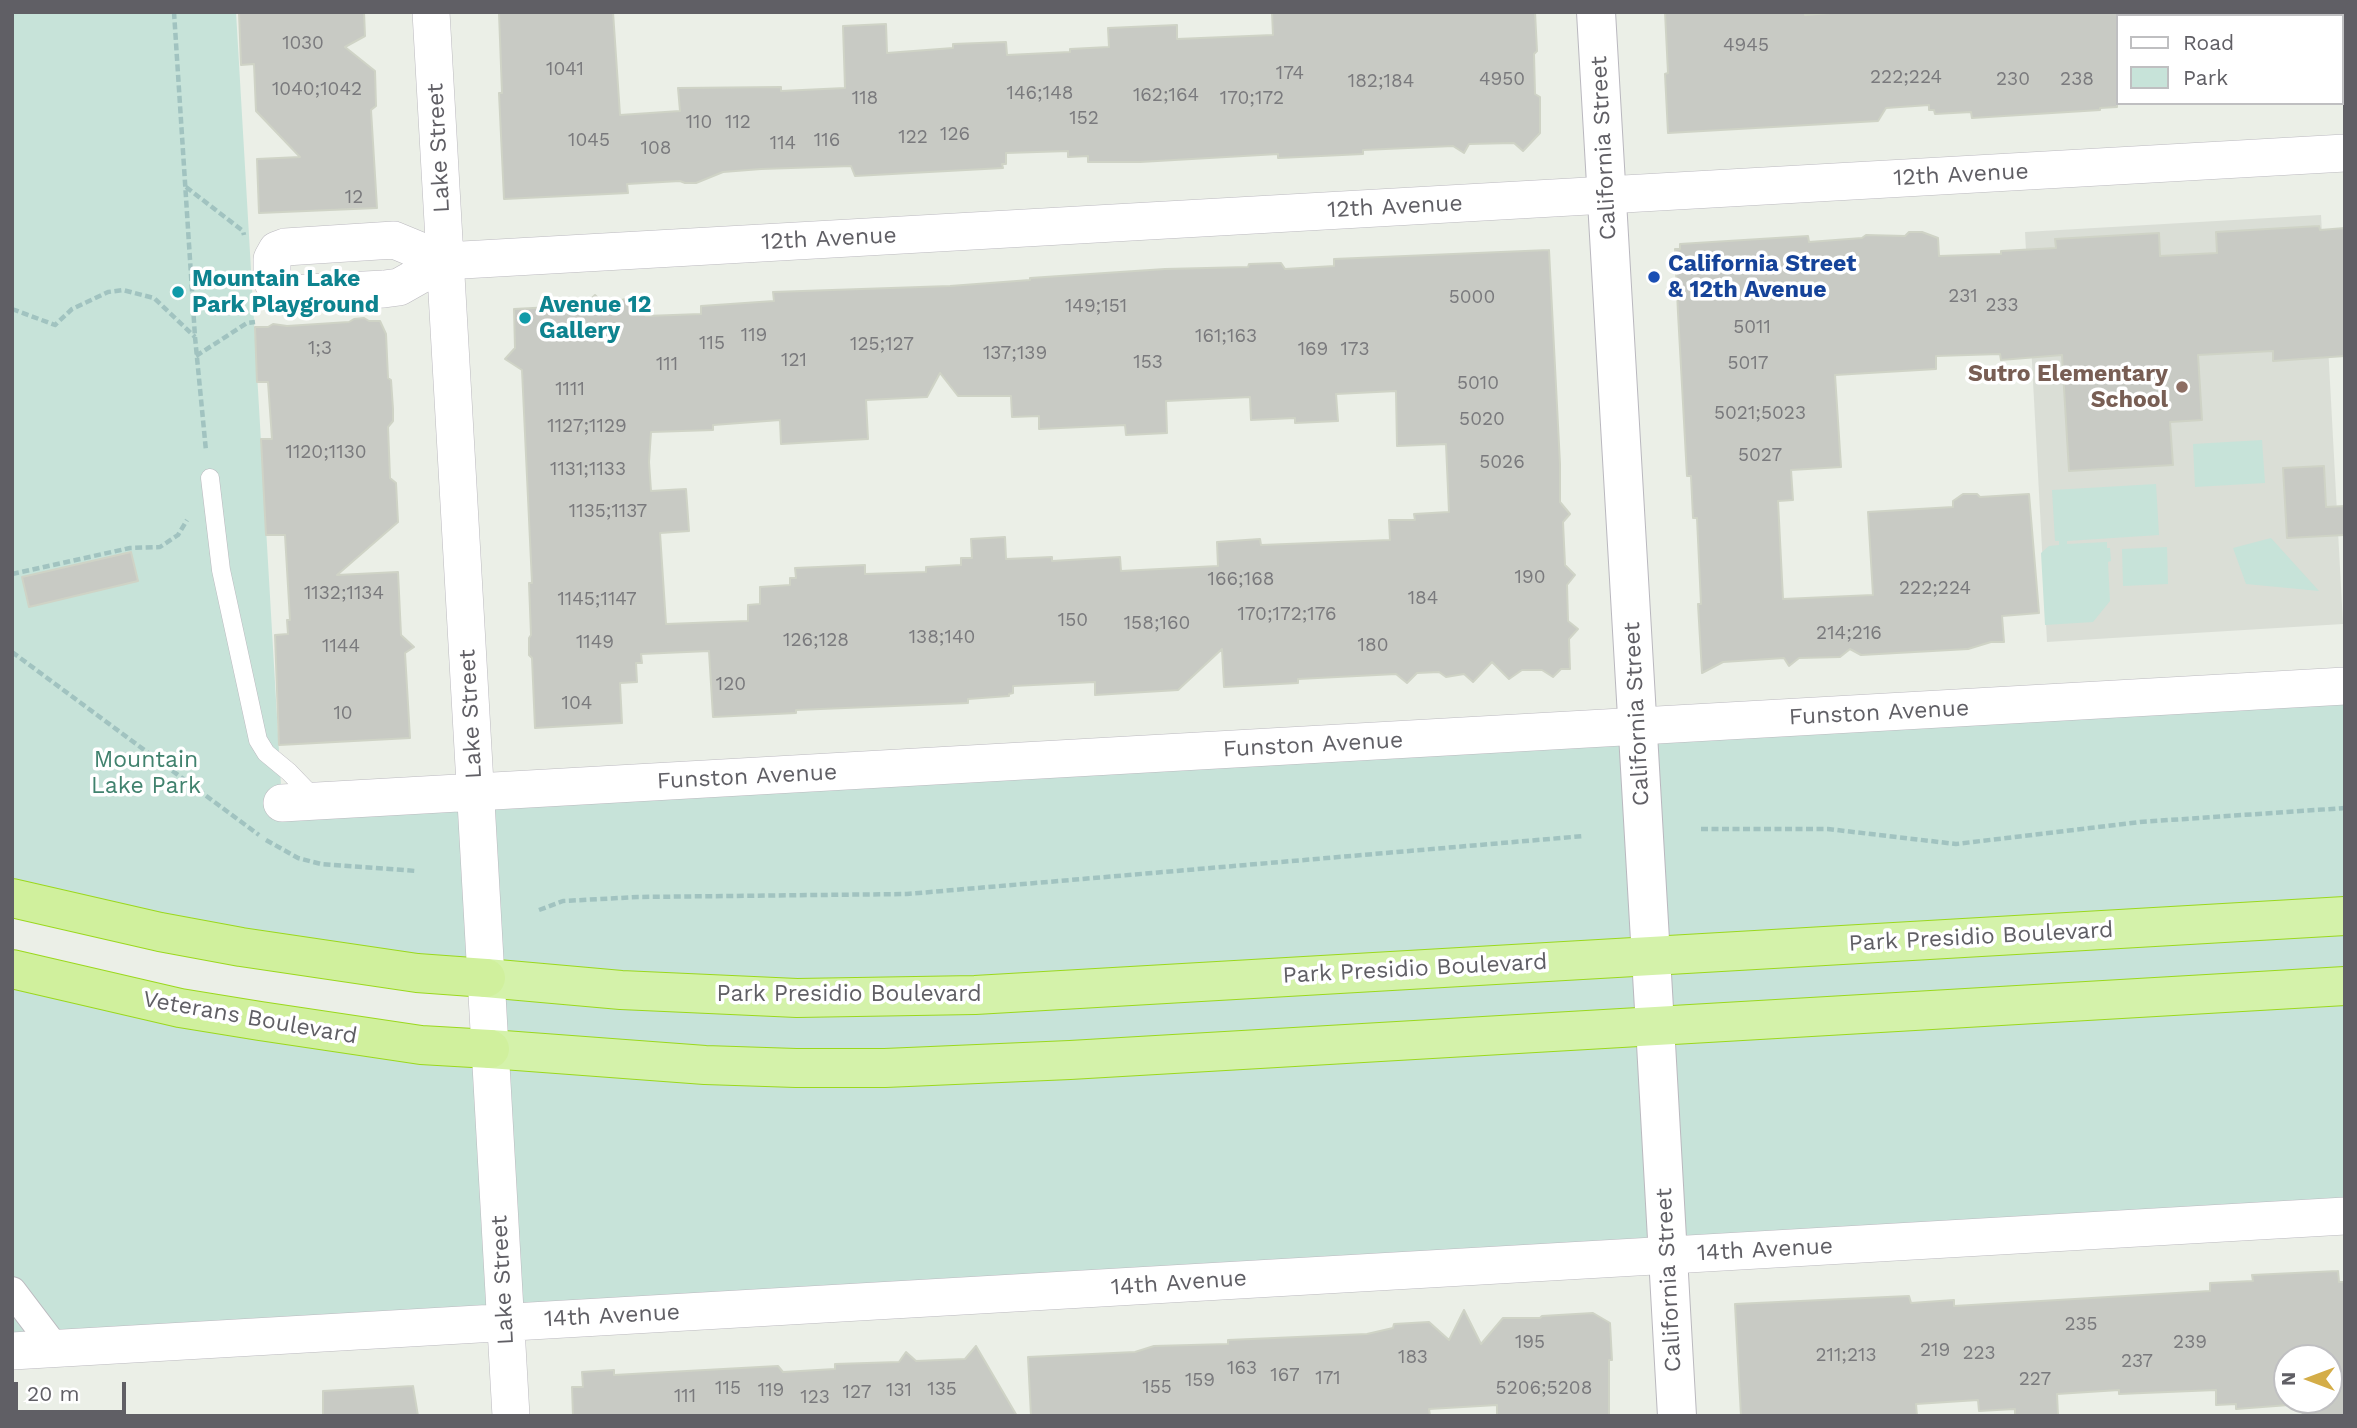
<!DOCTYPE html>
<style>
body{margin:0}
#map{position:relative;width:2357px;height:1428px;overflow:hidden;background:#ebefe7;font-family:"Work Sans",sans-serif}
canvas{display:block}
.frame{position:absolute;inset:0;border:14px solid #605f65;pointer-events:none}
.legend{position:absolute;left:2116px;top:14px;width:228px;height:91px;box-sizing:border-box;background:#fff;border:2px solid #bfbfc1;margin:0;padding:9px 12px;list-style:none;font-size:21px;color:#605f65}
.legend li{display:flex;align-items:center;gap:14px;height:35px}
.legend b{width:35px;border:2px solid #bfbfc1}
.north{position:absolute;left:2273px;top:1344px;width:70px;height:70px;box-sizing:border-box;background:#fff;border:2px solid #bfbfc1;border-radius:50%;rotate:270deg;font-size:19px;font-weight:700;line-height:28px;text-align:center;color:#605f65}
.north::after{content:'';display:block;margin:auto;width:24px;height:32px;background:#d4ad48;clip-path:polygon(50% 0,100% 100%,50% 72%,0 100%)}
.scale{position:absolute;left:14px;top:1382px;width:112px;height:32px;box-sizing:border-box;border:4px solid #605f65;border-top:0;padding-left:9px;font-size:21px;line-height:24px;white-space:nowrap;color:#605f65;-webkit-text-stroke:5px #fff;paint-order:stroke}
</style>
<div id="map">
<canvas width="2357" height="1428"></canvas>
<div class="frame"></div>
<ul class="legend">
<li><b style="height:9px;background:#fff"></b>Road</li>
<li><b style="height:19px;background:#c7e3d9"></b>Park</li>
</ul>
<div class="north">N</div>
<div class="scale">20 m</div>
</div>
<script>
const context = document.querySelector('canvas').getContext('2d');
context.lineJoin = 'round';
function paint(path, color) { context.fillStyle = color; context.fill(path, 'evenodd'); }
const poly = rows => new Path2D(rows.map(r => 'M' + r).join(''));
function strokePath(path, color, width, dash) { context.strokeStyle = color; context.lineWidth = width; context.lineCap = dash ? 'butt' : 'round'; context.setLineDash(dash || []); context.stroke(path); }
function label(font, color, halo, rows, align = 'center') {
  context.font = font + ' "Work Sans",sans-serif'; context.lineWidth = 7; context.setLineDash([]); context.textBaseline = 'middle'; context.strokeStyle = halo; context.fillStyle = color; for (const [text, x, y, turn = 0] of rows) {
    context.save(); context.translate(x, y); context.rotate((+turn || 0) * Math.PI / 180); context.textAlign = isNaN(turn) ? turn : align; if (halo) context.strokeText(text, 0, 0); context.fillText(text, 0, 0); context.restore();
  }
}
const education = poly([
 [2321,215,2343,624,2047,642,2025,232]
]);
const green = poly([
 [12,12,236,12,282,803,2345,687,2345,1218,12,1357,12,969,489,1049,486,978,12,898],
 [2262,440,2265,483,2195,487,2193,444],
 [2156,484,2159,535,2067,541,2067,544,2107,542,2107,548,2110,548,2111,561,2108,562,2110,601,2093,622,2045,625,2041,553,2049,546,2059,545,2059,541,2055,541,2052,490],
 [2271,538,2319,591,2246,584,2233,548],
 [2167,547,2168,584,2123,586,2122,549]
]);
const building = poly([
 [239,12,364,12,365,36,345,47,375,71,376,106,371,110,377,208,259,213,257,159,300,157,256,111,254,64,241,65,239,12],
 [613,12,620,115,680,111,678,88,781,87,781,91,845,88,843,26,886,24,887,53,953,48,953,44,1006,42,1007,55,1070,52,1070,49,1109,47,1108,28,1177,25,1177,39,1273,35,1272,12,1535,12,1537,51,1534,54,1535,94,1540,97,1540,133,1523,151,1514,143,1469,144,1464,153,1453,146,1363,150,1363,154,1321,156,1278,158,1278,154,1140,162,1088,162,1088,156,1068,157,1068,151,1006,153,1006,164,1002,164,1003,168,855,176,851,166,761,169,723,172,696,183,685,183,680,181,627,184,628,193,504,199,499,93,502,93,499,13,613,12],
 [1665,12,1805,12,1805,15,1843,12,2117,12,2117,107,2100,108,2100,110,1972,118,1971,112,1935,114,1934,110,1929,110,1929,105,1886,108,1878,121,1668,133,1665,74,1668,73,1665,12],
 [2319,226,2320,230,2345,228,2345,356,2273,361,2273,351,2198,355,2202,420,2170,422,2173,465,2069,471,2062,355,2001,360,2000,354,1936,356,1936,369,1835,375,1841,467,1791,470,1793,500,1778,501,1783,599,1873,595,1868,512,1953,507,1953,501,1963,494,1977,494,1980,497,2029,494,2039,613,2002,616,2004,642,1991,642,1968,649,1861,655,1850,649,1840,657,1799,658,1789,666,1784,658,1723,662,1702,673,1698,604,1701,604,1697,518,1693,518,1691,476,1687,476,1678,313,1675,249,1680,249,1680,244,1808,236,1809,242,1862,238,1866,235,1905,236,1909,232,1922,232,1938,238,1939,256,2001,254,2001,251,2056,248,2055,239,2159,233,2160,256,2217,253,2216,232,2319,226],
 [1549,250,1560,464,1560,502,1570,514,1563,522,1565,565,1575,575,1567,585,1568,621,1578,629,1569,639,1570,669,1561,669,1553,677,1542,670,1522,670,1509,679,1492,662,1473,682,1464,674,1446,677,1439,672,1417,673,1407,683,1396,674,1298,679,1298,683,1224,687,1222,649,1178,690,1095,695,1095,682,1013,686,1013,693,1009,694,1009,696,968,699,968,703,796,710,796,713,713,717,709,651,641,654,642,663,636,663,637,682,620,683,622,723,535,728,532,658,529,655,529,638,531,635,529,583,532,583,522,370,505,359,515,348,514,309,552,307,555,303,588,302,595,295,604,304,630,298,646,316,701,314,701,306,774,301,773,292,950,286,1030,280,1030,278,1165,269,1248,267,1249,264,1281,263,1285,269,1334,266,1334,259,1549,250],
 [940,373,958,396,1011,396,1012,417,1039,416,1039,429,1125,425,1126,435,1167,433,1166,401,1250,397,1251,420,1295,418,1295,423,1338,421,1336,394,1396,391,1397,446,1446,444,1449,512,1414,514,1415,520,1389,520,1390,540,1261,545,1260,539,1217,542,1218,566,1121,571,1120,557,1052,561,1052,557,1006,559,1005,537,971,539,972,558,961,558,961,565,926,567,926,572,865,574,865,565,795,568,796,578,790,578,790,585,760,587,760,604,748,605,748,621,666,624,660,533,689,531,686,489,651,491,649,462,651,432,713,430,713,425,780,420,781,444,868,439,866,400,927,397,940,373],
 [364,318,369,321,380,321,386,334,388,378,391,380,393,409,393,421,388,427,390,478,396,483,398,522,337,575,398,572,401,635,414,647,405,653,410,738,279,745,275,635,288,634,287,620,290,620,285,535,266,535,261,439,272,439,268,382,257,382,255,327,268,327,273,324,287,326,349,322,354,319,364,318],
 [2324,466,2326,507,2345,506,2345,535,2287,538,2283,468,2324,466],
 [131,552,138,581,29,607,22,577,131,552],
 [2338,1271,2339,1282,2345,1282,2345,1416,2303,1416,2302,1404,2236,1409,2236,1404,2216,1405,2216,1390,2119,1394,2119,1390,2057,1394,2058,1416,2015,1416,2015,1409,1979,1411,1978,1400,1916,1404,1917,1416,1741,1416,1735,1304,1909,1296,1911,1303,1954,1300,1954,1306,2058,1300,2210,1291,2210,1283,2253,1281,2252,1275,2338,1271],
 [2287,1358,2329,1358,2329,1400,2287,1400,2287,1358],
 [1464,1310,1481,1344,1503,1318,1540,1318,1542,1316,1593,1313,1610,1323,1612,1360,1609,1360,1609,1416,1497,1416,1497,1405,1429,1409,1430,1416,1031,1416,1028,1357,1135,1352,1154,1346,1228,1344,1228,1340,1367,1334,1393,1328,1394,1324,1429,1322,1449,1340,1464,1310],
 [976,1346,1017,1416,573,1416,572,1387,583,1387,582,1372,614,1370,614,1375,778,1366,783,1372,835,1369,835,1364,899,1362,906,1352,916,1361,965,1359,976,1346],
 [413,1386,418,1416,323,1416,323,1391,413,1386]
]);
const path = poly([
 [174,12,195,337,206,451],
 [186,187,243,231,244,235],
 [12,309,55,325,72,309,108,292,123,290,154,298,195,337],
 [196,356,247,323,255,322],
 [12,574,130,548,160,547,178,535,187,520],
 [12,652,259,835],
 [1701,829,1828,829,1956,844,2140,822,2345,808],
 [266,840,298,858,321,864,416,871],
 [539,910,563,901,638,897,907,894,1584,836]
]);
const service = poly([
 [210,478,221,570,258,740,266,753,289,772,316,800]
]);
const pedestrian = poly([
 [12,1291,56,1349]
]);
const minor = poly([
 [431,12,511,1416],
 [445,261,394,240,285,247,277,250,272,259,272,271,273,283,279,292,288,294,384,289,399,287,445,261,2345,153],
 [282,803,2345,686],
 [12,1351,2345,1216]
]);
const tertiary = poly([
 [1655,1026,1677,1416]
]);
const secondary = poly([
 [1596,12,1655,1026]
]);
const trunk = poly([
 [486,978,621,990,797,998,975,995,2345,916],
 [490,1049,705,1065,796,1068,885,1068,1070,1060,2345,986]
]);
const motorway = poly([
 [12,898,160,932,241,947,417,973,486,978],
 [12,969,180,1008,260,1021,421,1045,490,1049]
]);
const markers = [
 [1654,277,7,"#1a4fb4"],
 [178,292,7,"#0f9aa8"],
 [525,318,7,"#0f9aa8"],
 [2182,387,7,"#8d6e63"]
];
const numberNames = [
 ["1030",303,43],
 ["4945",1746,45],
 ["1041",565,69],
 ["174",1290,73],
 ["222;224",1906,77],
 ["4950",1502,79],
 ["230",2013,79],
 ["238",2077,79],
 ["182;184",1381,81],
 ["1040;1042",317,89],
 ["146;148",1040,93],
 ["162;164",1166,95],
 ["118",865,98],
 ["170;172",1252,98],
 ["152",1084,118],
 ["110",699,122],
 ["112",738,122],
 ["126",955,134],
 ["122",913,137],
 ["1045",589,140],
 ["116",827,140],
 ["114",783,143],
 ["108",656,148],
 ["12",354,197],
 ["231",1963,296],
 ["5000",1472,297],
 ["233",2002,305],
 ["149;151",1096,306],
 ["5011",1752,327],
 ["119",754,335],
 ["161;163",1226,336],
 ["115",712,343],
 ["125;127",882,344],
 ["1;3",320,348],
 ["169",1313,349],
 ["173",1355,349],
 ["137;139",1015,353],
 ["121",794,360],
 ["153",1148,362],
 ["5017",1748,363],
 ["111",667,364],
 ["5010",1478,383],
 ["1111",570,389],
 ["5021;5023",1760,413],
 ["5020",1482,419],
 ["1127;1129",587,426],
 ["1120;1130",326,452],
 ["5027",1760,455],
 ["5026",1502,462],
 ["1131;1133",588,469],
 ["1135;1137",608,511],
 ["190",1530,577],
 ["166;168",1241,579],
 ["222;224",1935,588],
 ["1132;1134",344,593],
 ["184",1423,598],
 ["1145;1147",597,599],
 ["170;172;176",1287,614],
 ["150",1073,620],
 ["158;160",1157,623],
 ["214;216",1849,633],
 ["138;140",942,637],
 ["126;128",816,640],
 ["1149",595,642],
 ["180",1373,645],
 ["1144",341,646],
 ["120",731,684],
 ["104",577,703],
 ["10",343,713],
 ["235",2081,1324],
 ["195",1530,1342],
 ["239",2190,1342],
 ["219",1935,1350],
 ["223",1979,1353],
 ["211;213",1846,1355],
 ["183",1413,1357],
 ["237",2137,1361],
 ["163",1242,1368],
 ["167",1285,1375],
 ["171",1328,1378],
 ["227",2035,1379],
 ["159",1200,1380],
 ["155",1157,1387],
 ["115",728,1388],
 ["5206;5208",1544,1388],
 ["135",942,1389],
 ["119",771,1390],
 ["131",899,1390],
 ["127",857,1392],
 ["111",685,1396],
 ["123",815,1397]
];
const streetNames = [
 ["Lake Street",439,148,-93],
 ["California Street",1604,148,-93],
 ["12th Avenue",1961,175,-3],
 ["12th Avenue",1395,207,-3],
 ["12th Avenue",829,239,-3],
 ["Funston Avenue",1879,713,-3],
 ["Lake Street",471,714,-93],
 ["California Street",1637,714,-93],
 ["Funston Avenue",1313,745,-3],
 ["Funston Avenue",747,777,-3],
 ["Park Presidio Boulevard",1981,937,-3],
 ["Park Presidio Boulevard",1415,969,-3],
 ["Park Presidio Boulevard",849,994],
 ["Veterans Boulevard",250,1018,10],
 ["14th Avenue",1765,1250,-3],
 ["Lake Street",503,1280,-93],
 ["California Street",1669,1280,-93],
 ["14th Avenue",1179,1283,-4],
 ["14th Avenue",612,1316,-3]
];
const transitNames = [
 ["California Street",1668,264],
 ["& 12th Avenue",1668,290]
];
const cultureNames = [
 ["Mountain Lake",192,279],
 ["Park Playground",192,305],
 ["Avenue 12",539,305],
 ["Gallery",539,331]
];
const educationNames = [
 ["Sutro Elementary",2168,374],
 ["School",2168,400]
];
const parkNames = [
 ["Mountain",146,760],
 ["Lake Park",146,786]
];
paint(education, '#daded6');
paint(green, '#c7e3d9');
paint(building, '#c8cac4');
strokePath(building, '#cfd3c6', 2);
strokePath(service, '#bbb9bf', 19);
strokePath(pedestrian, '#bbb9bf', 30);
strokePath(minor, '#bbb9bf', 38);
strokePath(tertiary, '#bbb9bf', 40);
strokePath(secondary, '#bab8bf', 40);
strokePath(trunk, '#9bd81d', 40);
strokePath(motorway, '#9bd81d', 40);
strokePath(path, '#a1c3c0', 4.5, [7, 3.5]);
strokePath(service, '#fff', 18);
strokePath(pedestrian, '#fff', 28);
strokePath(minor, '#fff', 37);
strokePath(tertiary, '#fff', 38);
strokePath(secondary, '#fff', 38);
strokePath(trunk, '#d4f2aa', 38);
strokePath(motorway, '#d0f09d', 38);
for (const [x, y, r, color] of markers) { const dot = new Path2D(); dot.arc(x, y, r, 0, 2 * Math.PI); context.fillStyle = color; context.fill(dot); strokePath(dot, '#fff', 2.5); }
label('19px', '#7a7a7d', null, numberNames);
label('23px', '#605f65', '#fff', streetNames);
label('bold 23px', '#164399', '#fff', transitNames, 'left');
label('bold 23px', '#0d838f', '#fff', cultureNames, 'left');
label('bold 23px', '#785e54', '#fff', educationNames, 'right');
label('23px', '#41826e', '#fff', parkNames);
</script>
